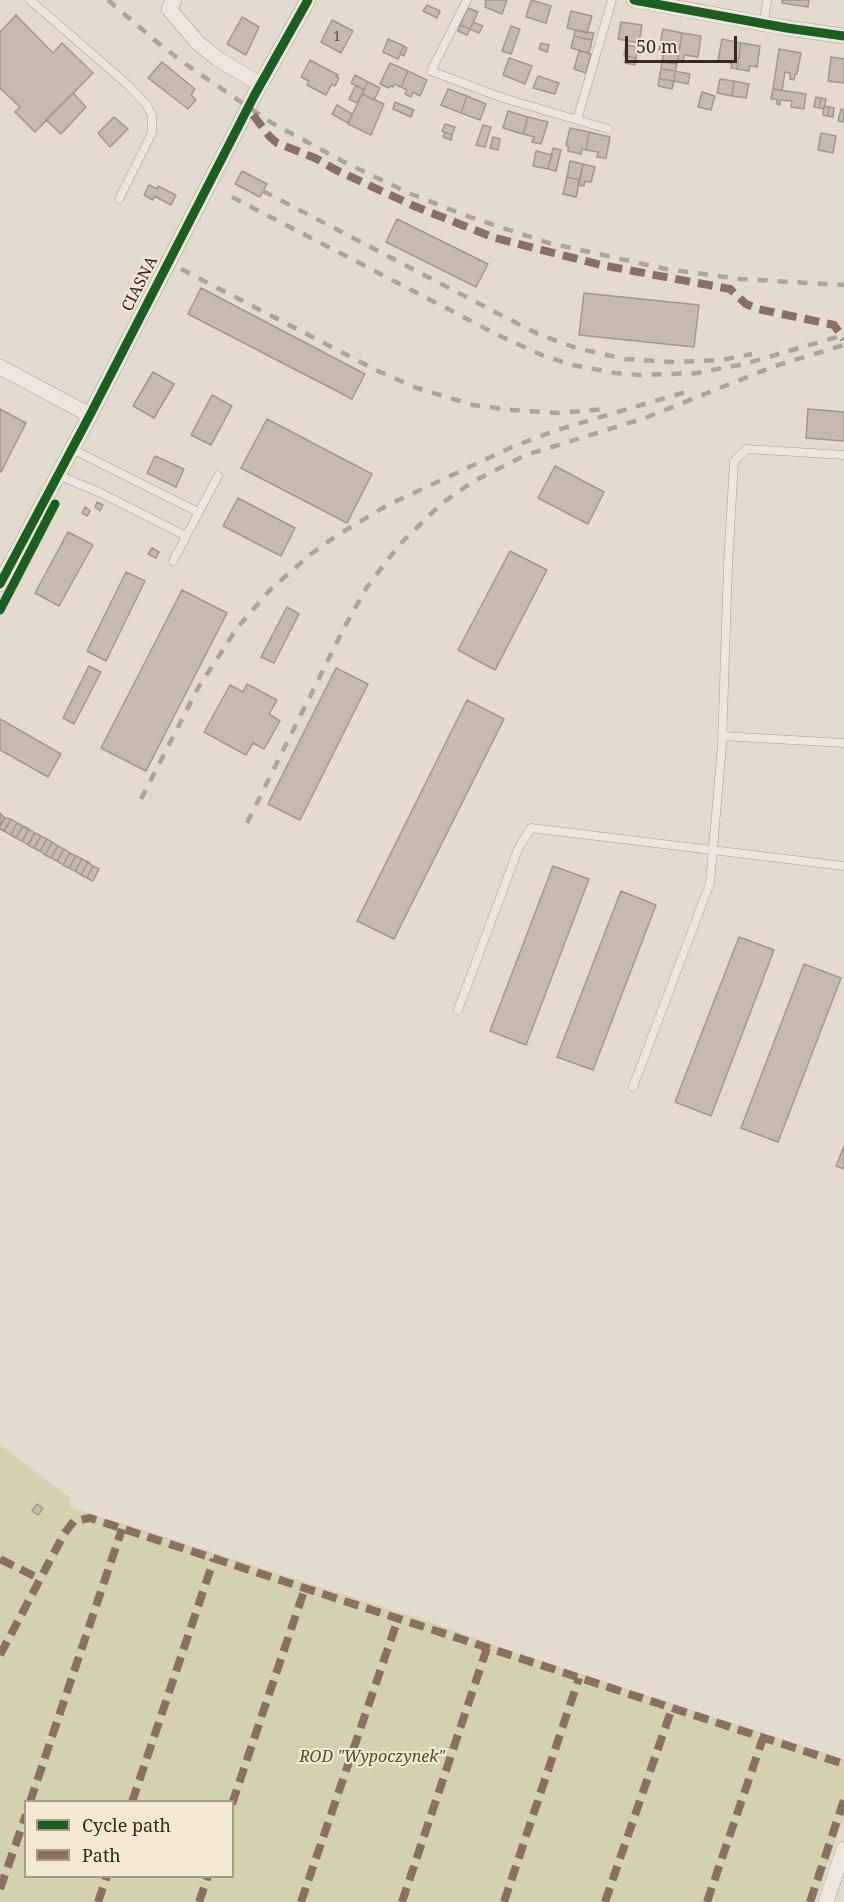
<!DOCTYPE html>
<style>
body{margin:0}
#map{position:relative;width:844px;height:1902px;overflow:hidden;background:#e3dbcd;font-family:"Noto Serif",serif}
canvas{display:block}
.legend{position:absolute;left:24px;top:1800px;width:210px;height:78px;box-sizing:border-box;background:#f3e8d3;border:2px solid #a79b8b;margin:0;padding:8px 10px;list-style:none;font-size:18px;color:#36281f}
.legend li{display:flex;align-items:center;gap:12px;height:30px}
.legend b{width:30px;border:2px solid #a79b8b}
.scale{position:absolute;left:625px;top:36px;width:112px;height:27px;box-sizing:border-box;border:3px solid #36281f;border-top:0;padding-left:8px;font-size:18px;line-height:21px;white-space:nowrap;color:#36281f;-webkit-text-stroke:4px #f3e8d3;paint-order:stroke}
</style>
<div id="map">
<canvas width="844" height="1902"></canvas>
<ul class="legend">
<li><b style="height:8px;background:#1b5e20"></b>Cycle path</li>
<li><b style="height:8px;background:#8d6e63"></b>Path</li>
</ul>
<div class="scale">50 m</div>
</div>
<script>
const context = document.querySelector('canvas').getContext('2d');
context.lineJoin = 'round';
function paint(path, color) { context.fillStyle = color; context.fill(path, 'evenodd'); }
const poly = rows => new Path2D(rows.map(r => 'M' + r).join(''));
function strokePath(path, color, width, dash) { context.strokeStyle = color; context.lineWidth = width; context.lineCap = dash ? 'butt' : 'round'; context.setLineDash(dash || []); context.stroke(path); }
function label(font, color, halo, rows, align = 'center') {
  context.font = font + ' "Noto Serif",serif'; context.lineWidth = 4.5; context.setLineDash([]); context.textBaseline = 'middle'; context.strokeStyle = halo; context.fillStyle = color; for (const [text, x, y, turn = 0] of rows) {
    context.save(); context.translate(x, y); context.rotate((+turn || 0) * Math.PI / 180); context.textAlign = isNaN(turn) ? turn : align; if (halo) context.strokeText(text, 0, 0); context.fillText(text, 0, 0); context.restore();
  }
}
const green = poly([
 [0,1445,70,1498,70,1507,430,1622,516,1653,844,1759,844,1817,815,1902,0,1902],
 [26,1802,232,1802,232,1876,26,1876]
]);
const building = poly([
 [485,0,507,0,502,14,485,7,486,2,485,0],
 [531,0,551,6,546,23,526,17,531,0],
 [782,0,809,0,808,7,782,3,782,0],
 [427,5,440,11,437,18,423,11,427,5],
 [468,8,478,12,470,29,460,25,468,8],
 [571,11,592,16,587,33,567,28,571,11],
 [16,15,53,53,62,43,93,73,35,132,15,112,20,107,0,88,0,32,16,15],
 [242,17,259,27,246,55,227,44,242,17],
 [332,20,353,31,341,53,321,42,332,20],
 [473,22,483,26,479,33,470,29,473,22],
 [621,22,642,25,639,43,618,39,621,22],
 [460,25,470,29,467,35,458,31,460,25],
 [511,26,520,29,511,54,502,51,511,26],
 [663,29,682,33,677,64,662,62,664,51,659,50,663,29],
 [575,30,594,33,592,40,574,36,575,30],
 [682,33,701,36,698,57,684,55,683,61,678,60,682,33],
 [574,36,592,40,589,53,571,48,574,36],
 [388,39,404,46,398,59,383,52,388,39],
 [722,39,741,43,737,69,731,68,732,63,718,61,722,39],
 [541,43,549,45,547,52,539,49,541,43],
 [741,43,760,46,757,67,750,66,749,71,737,69,741,43],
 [626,45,638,47,636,58,624,56,626,45],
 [404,46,407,48,404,56,400,54,404,46],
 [779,49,801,53,797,74,795,74,794,80,790,79,790,73,785,72,782,90,773,89,779,49],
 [579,51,591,54,586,73,574,69,579,51],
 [626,56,636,58,635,65,625,63,626,56],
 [831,57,844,59,844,83,828,81,831,57],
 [509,58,532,66,525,84,503,75,509,58],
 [310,60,338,75,336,77,339,78,335,86,332,84,326,95,307,85,309,81,301,77,310,60],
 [162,62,195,89,191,95,196,100,188,109,148,78,162,62],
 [662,62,677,64,675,71,661,69,662,62],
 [390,63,408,71,401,87,394,84,393,87,390,86,389,88,380,84,390,63],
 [661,69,675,71,674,81,659,79,661,69],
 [408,71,427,80,420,96,413,92,411,97,405,94,407,90,401,87,408,71],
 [675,71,690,74,688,84,674,81,675,71],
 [355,75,368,82,364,90,351,83,355,75],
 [538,76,559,83,555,94,533,88,538,76],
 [659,79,674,81,672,89,658,86,659,79],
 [720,79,734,81,732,96,717,93,720,79],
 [734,81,749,84,746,98,732,96,734,81],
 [368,82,380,88,374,100,362,94,368,82],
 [356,85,364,90,357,103,349,99,356,85],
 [448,89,467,96,461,113,441,105,448,89],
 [773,89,806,94,804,109,791,107,792,101,780,100,780,105,777,104,777,99,771,99,773,89],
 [702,92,715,96,711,110,698,107,702,92],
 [73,93,86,107,61,134,46,120,73,93],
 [362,94,384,104,371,135,348,124,362,94],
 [467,96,486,104,480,120,461,113,467,96],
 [816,97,821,98,819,108,814,107,816,97],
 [821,98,826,99,824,109,819,108,821,98],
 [395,102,414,110,411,117,393,109,395,102],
 [337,105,352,114,348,123,332,114,337,105],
 [824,106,829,107,828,116,823,115,824,106],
 [829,107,834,108,833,117,828,116,829,107],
 [841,109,844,110,844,122,838,121,841,109],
 [508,111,528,117,523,134,503,128,508,111],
 [114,117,128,129,110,147,98,133,114,117],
 [528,117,548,122,541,144,532,142,534,137,523,134,528,117],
 [445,124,455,127,452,135,442,131,445,124],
 [483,125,491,127,485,147,476,145,483,125],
 [570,128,589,132,586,150,582,149,581,154,568,151,568,146,566,145,570,128],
 [445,132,452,135,451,140,443,137,445,132],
 [589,132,610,137,606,158,597,157,598,152,586,150,589,132],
 [821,133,836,136,833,153,818,150,821,133],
 [493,137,500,139,498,150,490,148,493,137],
 [553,148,561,150,556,171,548,169,553,148],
 [536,151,552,155,548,169,533,166,536,151],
 [570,161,583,164,580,180,567,177,570,161],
 [583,164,595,167,591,182,585,181,584,186,578,185,583,164],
 [242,171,267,184,260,197,235,184,242,171],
 [567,177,580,180,576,197,563,194,567,177],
 [149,185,157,189,158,186,176,195,171,205,154,196,153,200,144,195,149,185],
 [397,219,488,264,476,287,386,242,397,219],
 [201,288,365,374,352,399,188,314,201,288],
 [584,293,699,305,694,347,579,335,584,293],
 [153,372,174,384,154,418,133,406,153,372],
 [212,395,232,406,211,445,191,435,212,395],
 [0,409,26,423,1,472,0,472,0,409],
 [808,409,844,412,844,441,806,438,808,409],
 [267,419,372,474,347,523,241,468,267,419],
 [155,456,184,469,176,487,147,473,155,456],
 [555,466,604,492,588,524,538,498,555,466],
 [238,498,295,528,281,556,223,526,238,498],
 [97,502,103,505,100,511,95,507,97,502],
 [85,507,90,511,87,516,82,513,85,507],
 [68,532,93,545,59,606,35,593,68,532],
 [152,548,159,552,156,558,148,554,152,548],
 [510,551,547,570,495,670,458,650,510,551],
 [126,572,145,581,106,661,87,651,126,572],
 [182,590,227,613,146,771,101,748,182,590],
 [287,607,299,614,274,663,261,657,287,607],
 [89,666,101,672,74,724,63,718,89,666],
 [336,668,368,684,300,820,268,804,336,668],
 [247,684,277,700,269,714,280,721,264,749,253,743,246,755,204,732,230,685,243,692,247,684],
 [467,700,504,719,394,939,357,921,467,700],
 [0,719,61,754,48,777,0,750,0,719],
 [0,813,5,818,0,826,0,813],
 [5,818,11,819,4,831,0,829,0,826,5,818],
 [11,819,17,823,11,835,4,831,11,819],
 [17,823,23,826,16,838,11,835,17,823],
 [23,826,29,829,22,841,16,838,23,826],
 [29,829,35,833,28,845,22,841,29,829],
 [35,833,41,836,34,848,28,845,35,833],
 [41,836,47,839,40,851,34,848,41,836],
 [47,839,52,842,45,855,40,851,47,839],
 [52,842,58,846,51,858,45,855,52,842],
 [58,846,64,849,57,861,51,858,58,846],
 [64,849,70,853,63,865,57,861,64,849],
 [70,853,76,856,69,868,63,865,70,853],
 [76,856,82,859,75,871,69,868,76,856],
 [82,859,88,862,81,875,75,871,82,859],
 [88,862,93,866,87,878,81,875,88,862],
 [93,866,99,869,93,881,87,878,93,866],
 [553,866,589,879,526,1045,490,1031,553,866],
 [621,891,656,905,593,1070,557,1057,621,891],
 [739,937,774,950,711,1116,675,1102,739,937],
 [804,964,841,978,778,1142,741,1128,804,964],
 [844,1146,844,1169,836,1166,844,1146],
 [37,1504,43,1508,38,1515,32,1511,37,1504]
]);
const lane = poly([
 [30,0,128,85,146,104,152,115,152,133,119,199],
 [467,0,431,71,503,98,608,129],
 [764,23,767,0],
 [577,120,612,0],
 [72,449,198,512],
 [58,475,101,493,186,536],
 [173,561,218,476],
 [722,736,844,743],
 [458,1010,519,847,531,828,844,866],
 [633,1087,710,883,722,745,728,565,734,461,747,449,844,455]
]);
const street = poly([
 [174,0,169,9,198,43,218,59,260,84],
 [634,0,787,28,844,36],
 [0,367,90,415],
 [0,584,90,415,254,96,308,0],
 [826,1902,844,1849]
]);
const rail = poly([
 [108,0,158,43,191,68,272,123,350,165,411,194,467,216,549,243,666,269,740,279,844,285],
 [263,191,495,312,538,334,576,348,625,359,673,362,722,360,752,354],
 [232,197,500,336,544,356,573,365,615,373,639,375,697,373,744,364,844,335],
 [181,269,378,371,417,388,473,405,512,410,558,413,606,409],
 [141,799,198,688,237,628,271,589,311,554,336,536,386,506,512,447,557,430,692,390],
 [247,823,344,628,367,587,399,545,441,504,474,481,526,455,645,418,775,366,844,345]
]);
const quiet = poly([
 [253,115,270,137,277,143,315,158,336,170,414,206,495,238,601,265,730,289,746,304,758,309,834,325,844,339],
 [0,1559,40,1579],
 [0,1655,64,1534,74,1521,90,1518,844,1764],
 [30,1802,122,1529],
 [132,1802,214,1559],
 [232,1804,305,1588],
 [0,1889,26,1815],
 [98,1902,107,1876],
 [199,1902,208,1876],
 [301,1902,398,1619],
 [402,1902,487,1648],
 [504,1902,579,1678],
 [605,1902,672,1708],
 [707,1902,763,1738],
 [810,1902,844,1800]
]);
const cycleway = poly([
 [634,0,787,28,844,36],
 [0,584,90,415,254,96,308,0],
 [0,610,55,504]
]);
const numberNames = [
 ["1",337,37]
];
const streetNames = [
 ["CIASNA",140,284,-63]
];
const parkNames = [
 ["ROD \"Wypoczynek\"",372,1757]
];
paint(green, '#d4d1b0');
paint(building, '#c6b9ae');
strokePath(building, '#a3968c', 1.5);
strokePath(lane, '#a8a096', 9);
strokePath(street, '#a8a096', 16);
strokePath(lane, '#ece6de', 8);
strokePath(street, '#ece6de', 15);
strokePath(rail, '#aba59e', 4.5, [10, 10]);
strokePath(quiet, '#8d6e63', 8, [15, 8]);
strokePath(cycleway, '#1b5e20', 9);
label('14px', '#5a4c43', null, numberNames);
label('16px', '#36281f', '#f3e8d3', streetNames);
label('italic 16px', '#4a5126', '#f3e8d3', parkNames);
</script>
